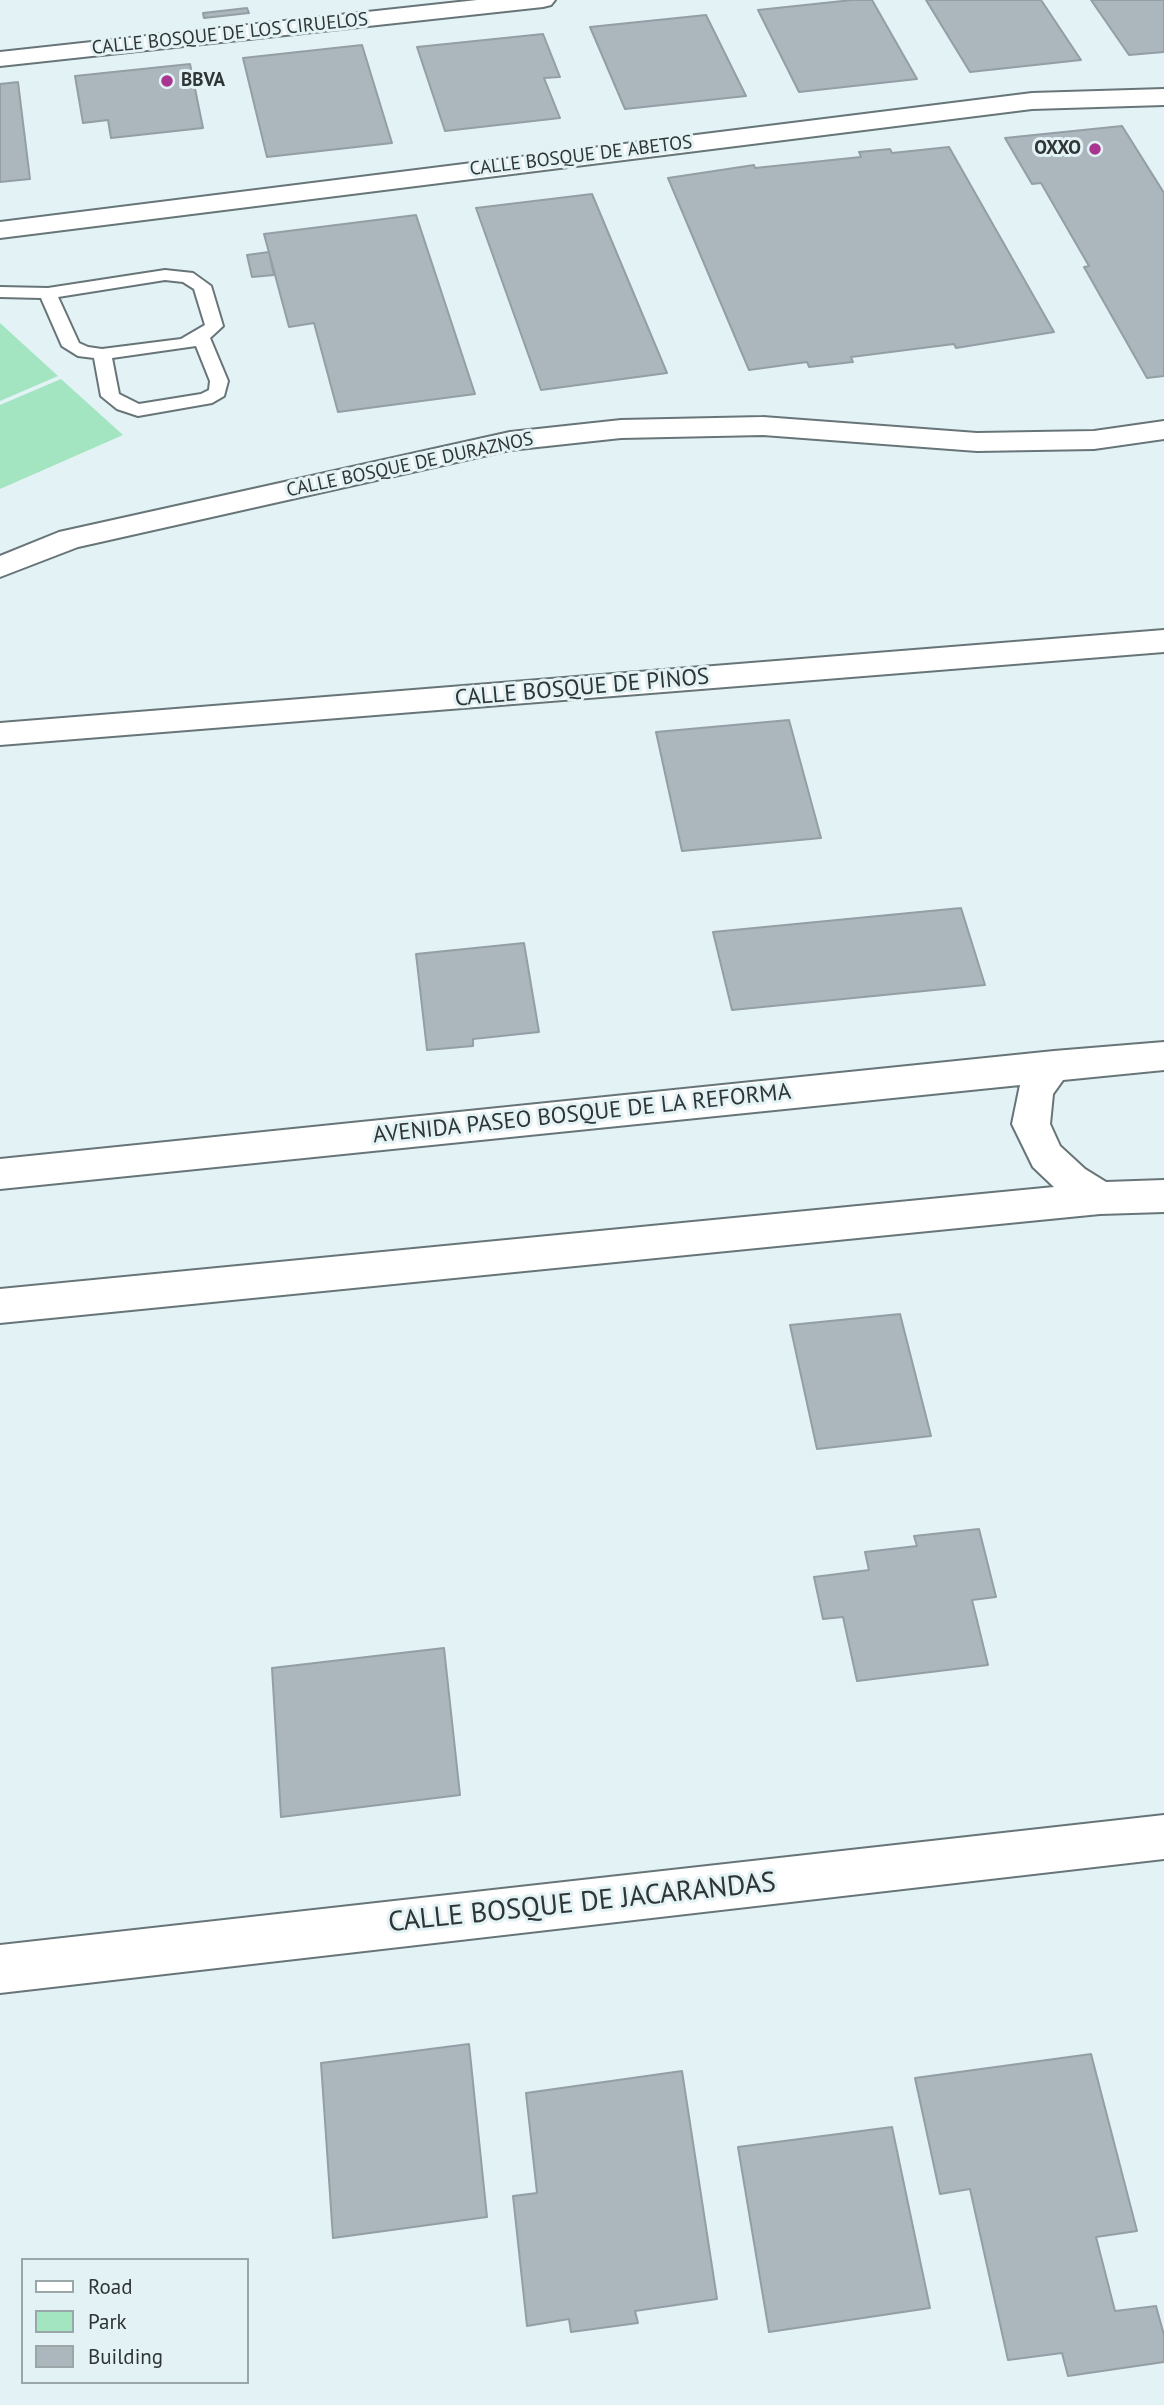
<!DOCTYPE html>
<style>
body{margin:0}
#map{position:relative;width:1164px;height:2405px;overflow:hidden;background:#e3f2f5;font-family:"PT Sans",sans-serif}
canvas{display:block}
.legend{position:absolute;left:21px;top:2258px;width:228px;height:126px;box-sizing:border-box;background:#e3f2f5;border:2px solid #9ba6a9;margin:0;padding:9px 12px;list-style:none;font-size:21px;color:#2f3536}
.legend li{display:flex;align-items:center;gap:14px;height:35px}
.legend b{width:35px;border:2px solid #9ba6a9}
</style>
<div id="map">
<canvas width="1164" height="2405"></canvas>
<ul class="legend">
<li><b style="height:9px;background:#fff"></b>Road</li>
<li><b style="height:19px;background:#a3e5c1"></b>Park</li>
<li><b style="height:19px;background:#abb6bd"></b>Building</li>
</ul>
</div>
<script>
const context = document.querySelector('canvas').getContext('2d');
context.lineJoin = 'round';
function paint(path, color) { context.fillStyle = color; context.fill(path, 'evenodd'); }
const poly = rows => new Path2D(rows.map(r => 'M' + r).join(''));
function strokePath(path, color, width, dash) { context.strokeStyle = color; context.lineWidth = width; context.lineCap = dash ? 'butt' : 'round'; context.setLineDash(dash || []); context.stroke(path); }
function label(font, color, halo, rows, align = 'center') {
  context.font = font + ' "PT Sans",sans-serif'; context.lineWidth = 6; context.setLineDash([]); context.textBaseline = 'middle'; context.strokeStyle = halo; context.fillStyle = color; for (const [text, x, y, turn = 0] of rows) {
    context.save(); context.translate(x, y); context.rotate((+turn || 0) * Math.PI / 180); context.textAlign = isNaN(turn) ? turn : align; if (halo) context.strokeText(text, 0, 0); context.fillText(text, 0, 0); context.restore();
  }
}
const green = poly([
 [0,323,58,376,0,401],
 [61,379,123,435,0,489,0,405]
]);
const building = poly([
 [852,0,872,0,917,79,799,92,758,10,852,0],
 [926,0,1041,0,1081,60,970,72,926,0],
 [1091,0,1164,0,1164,52,1129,55,1091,0],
 [247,8,249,13,204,18,203,13,247,8],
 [706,15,746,96,625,109,590,27,706,15],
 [543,34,560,77,544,78,560,118,445,131,417,47,543,34],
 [362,45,392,143,267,157,243,58,362,45],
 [190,64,203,128,111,138,108,120,83,123,75,76,190,64],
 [18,82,30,179,0,182,0,84,18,82],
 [1122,126,1164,193,1164,376,1147,378,1084,267,1089,266,1041,183,1032,184,1005,138,1122,126],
 [949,147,1054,332,956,348,954,344,851,357,853,362,809,367,807,362,749,370,668,178,754,165,755,168,861,157,859,152,890,149,892,153,949,147],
 [592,194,667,373,541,390,476,208,592,194],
 [416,215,475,394,338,412,314,323,289,327,264,234,416,215],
 [269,252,274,275,252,277,247,255,269,252],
 [789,720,821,838,682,851,656,732,789,720],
 [961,908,985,985,732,1010,713,932,961,908],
 [524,943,539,1032,473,1039,473,1046,427,1050,416,954,524,943],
 [900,1314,931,1436,817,1449,790,1325,900,1314],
 [979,1529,996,1597,972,1600,988,1665,857,1681,843,1617,823,1619,814,1577,869,1570,865,1552,917,1546,914,1536,979,1529],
 [444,1648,460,1795,281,1817,272,1668,444,1648],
 [469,2044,487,2217,333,2238,321,2063,469,2044],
 [1091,2054,1137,2231,1096,2237,1115,2311,1156,2306,1164,2335,1164,2362,1068,2376,1062,2353,1008,2360,970,2189,940,2194,915,2078,1091,2054],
 [682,2071,717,2299,635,2311,638,2323,571,2332,569,2319,527,2326,513,2196,537,2193,526,2093,682,2071],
 [892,2127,930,2308,769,2332,738,2147,892,2127]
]);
const service = poly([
 [165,270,193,273,211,286,223,326,210,338,228,381,224,396,212,403,138,416,117,409,101,396,94,358,78,356,62,346,41,298,0,297,0,287,48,288,165,270],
 [165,280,183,282,194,289,205,325,181,339,102,349,88,347,79,343,58,297,165,280],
 [196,346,210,381,209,390,201,394,139,404,119,394,112,358,196,346]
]);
const minor = poly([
 [477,0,555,0,551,5,543,7,0,66,0,52,477,0],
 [1164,89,1164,105,1032,109,0,238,0,222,1032,93,1164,89],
 [763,417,977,433,1094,431,1164,421,1164,439,1094,449,977,451,763,435,621,438,510,450,78,547,0,577,0,556,59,532,510,432,621,420,763,417],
 [1164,630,1164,652,0,745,0,723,1164,630],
 [1164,1815,1164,1859,0,1993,0,1945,1164,1815]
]);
const secondary = poly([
 [1164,1042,1164,1070,1063,1080,1053,1094,1050,1124,1060,1146,1085,1169,1106,1182,1164,1180,1164,1212,1100,1214,0,1323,0,1289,1054,1187,1033,1167,1012,1124,1020,1085,0,1189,0,1159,1054,1051,1164,1042]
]);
const markers = [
 [167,81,7,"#a8358f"],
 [1095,149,7,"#a8358f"]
];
const farStreetnames = [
 ["CALLE BOSQUE DE LOS CIRUELOS",230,34,-6],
 ["CALLE BOSQUE DE ABETOS",581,156,-7],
 ["CALLE BOSQUE DE DURAZNOS",410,465,-12]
];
const farPoinames = [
 ["BBVA",181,81],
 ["OXXO",1081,149,"right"]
];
const streetNames = [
 ["CALLE BOSQUE DE PINOS",582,688,-5],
 ["AVENIDA PASEO BOSQUE DE LA REFORMA",582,1114,-6]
];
const nearStreetnames = [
 ["CALLE BOSQUE DE JACARANDAS",582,1903,-6]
];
paint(green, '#a3e5c1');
paint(building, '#abb6bd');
strokePath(building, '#939ea5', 2);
strokePath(service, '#687578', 4);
strokePath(minor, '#687578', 4);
strokePath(secondary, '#687578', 4);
paint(service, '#fff');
paint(minor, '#fff');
paint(secondary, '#fff');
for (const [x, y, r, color] of markers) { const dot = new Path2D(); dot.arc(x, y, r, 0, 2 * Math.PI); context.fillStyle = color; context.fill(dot); strokePath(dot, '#e3f2f5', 2.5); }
label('19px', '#2f3536', '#e3f2f5', farStreetnames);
label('bold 19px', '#2f3536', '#e3f2f5', farPoinames, 'left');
label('23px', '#2f3536', '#e3f2f5', streetNames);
label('28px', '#2f3536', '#e3f2f5', nearStreetnames);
</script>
